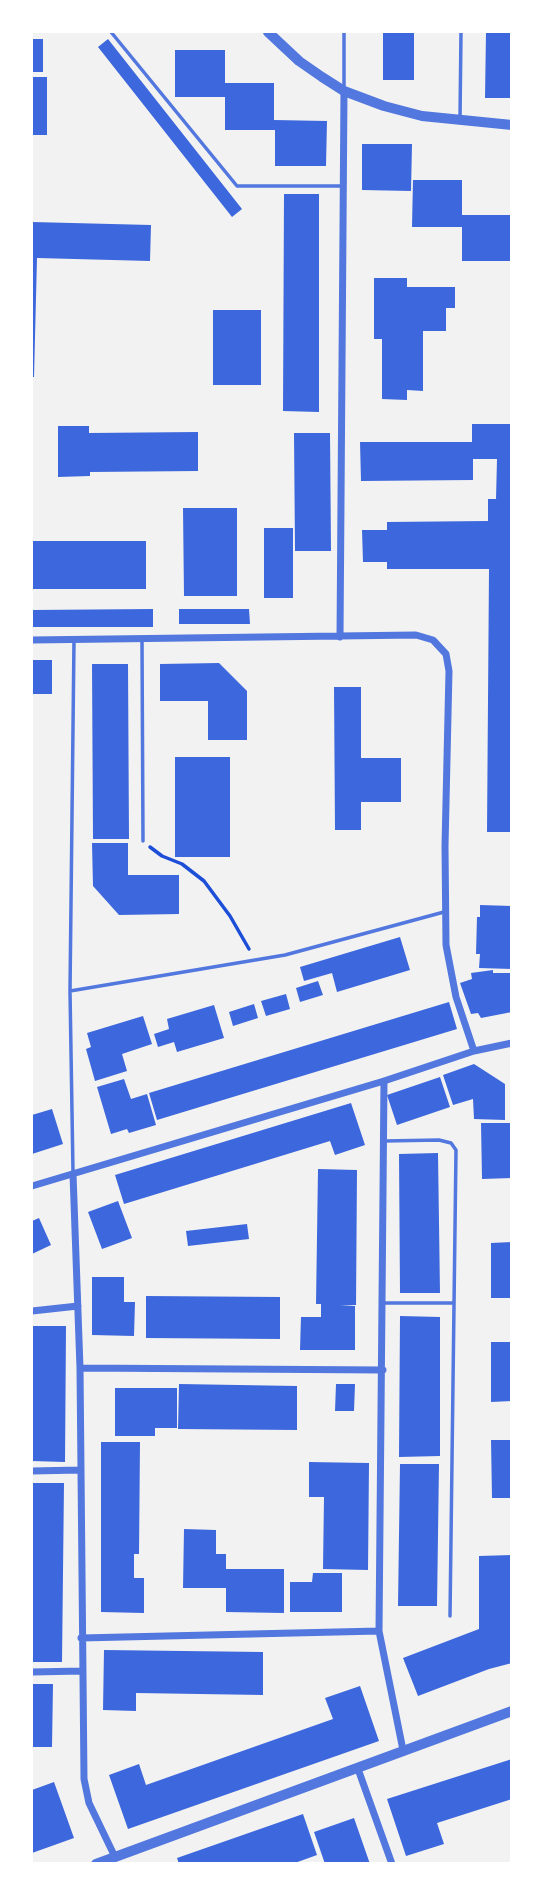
<!DOCTYPE html>
<style>
body{margin:0}
#map{position:relative;width:543px;height:1895px;overflow:hidden;background:#f2f2f2;font-family:"Nunito Sans",sans-serif}
canvas{display:block}
.frame{position:absolute;inset:0;border:33px solid #fff;pointer-events:none}
</style>
<div id="map">
<canvas width="543" height="1895"></canvas>
<div class="frame"></div>
</div>
<script>
const context = document.querySelector('canvas').getContext('2d');
context.lineJoin = 'round';
function paint(path, color) { context.fillStyle = color; context.fill(path, 'evenodd'); }
const poly = rows => new Path2D(rows.map(r => 'M' + r).join(''));
function strokePath(path, color, width, dash) { context.strokeStyle = color; context.lineWidth = width; context.lineCap = dash ? 'butt' : 'round'; context.setLineDash(dash || []); context.stroke(path); }
const building = poly([
 [383,32,414,32,414,80,383,80],
 [486,32,512,32,512,98,485,98],
 [32,39,43,39,43,72,32,72],
 [108,39,242,209,232,217,98,47],
 [175,50,225,50,225,83,274,83,274,120,327,121,326,166,275,166,275,130,225,130,225,97,175,97],
 [32,77,47,77,47,135,32,135],
 [362,144,412,144,411,191,362,190],
 [413,180,462,180,462,215,512,215,512,261,462,261,462,227,412,227],
 [284,194,319,194,319,412,283,411],
 [32,222,151,225,150,261,37,258,34,377,32,377],
 [374,278,407,278,407,287,455,287,455,308,446,308,446,331,423,331,423,391,407,390,407,400,382,399,382,339,374,339],
 [213,310,261,310,261,385,213,385],
 [472,424,512,424,512,832,487,832,489,569,387,569,387,562,363,562,362,530,387,530,387,522,488,521,488,499,496,499,497,459,473,459,473,480,361,481,360,442,472,442],
 [58,426,89,426,89,433,198,432,198,471,90,472,90,476,58,477],
 [294,433,330,433,331,551,295,551],
 [183,508,237,508,237,596,184,596],
 [264,528,293,528,293,598,264,598],
 [32,541,146,541,146,589,32,589],
 [153,609,153,627,33,627,32,610],
 [179,609,249,609,250,624,179,624],
 [32,660,52,660,52,694,32,694],
 [219,663,247,691,247,740,208,740,208,701,160,701,160,664],
 [92,664,128,664,129,839,93,839],
 [334,687,361,687,361,758,401,758,401,802,361,802,361,830,335,830],
 [175,757,230,757,230,857,175,857],
 [92,843,128,843,128,875,179,875,179,914,119,915,93,886],
 [480,905,512,906,512,969,479,968,480,954,476,954,477,917,480,917],
 [400,937,410,970,337,992,332,973,304,981,300,967],
 [493,970,493,973,512,973,512,1012,481,1018,478,1013,471,1014,460,983,472,979,471,973],
 [318,981,323,995,300,1002,296,988],
 [286,994,290,1009,266,1016,261,1001],
 [449,1002,457,1029,157,1120,149,1093],
 [254,1004,258,1018,233,1026,229,1012],
 [214,1005,224,1038,177,1052,174,1042,158,1047,154,1034,169,1029,167,1019],
 [143,1016,152,1044,122,1054,127,1071,95,1081,86,1049,91,1047,87,1033],
 [474,1064,505,1084,505,1120,474,1119,473,1099,453,1105,443,1075],
 [440,1077,450,1107,397,1125,387,1095],
 [124,1079,131,1099,147,1094,156,1125,129,1133,127,1129,111,1134,97,1087],
 [351,1103,365,1145,335,1155,330,1141,124,1204,115,1175],
 [52,1109,63,1144,32,1154,32,1115],
 [481,1123,512,1123,512,1178,482,1179],
 [438,1153,440,1293,400,1293,399,1154],
 [318,1169,357,1170,356,1305,340,1305,355,1306,355,1350,300,1350,301,1317,321,1317,321,1304,316,1304],
 [118,1201,132,1238,102,1249,88,1212],
 [39,1218,51,1245,32,1254,32,1221],
 [247,1224,249,1239,188,1246,186,1231],
 [512,1242,512,1298,491,1298,491,1243],
 [92,1277,124,1277,124,1302,135,1302,134,1336,92,1335],
 [146,1296,280,1297,280,1339,146,1338],
 [400,1316,440,1317,440,1456,399,1457],
 [32,1326,66,1326,65,1462,32,1461],
 [491,1342,512,1342,512,1401,491,1402],
 [179,1384,297,1386,297,1430,178,1429],
 [336,1384,355,1384,354,1411,335,1411],
 [115,1388,177,1388,177,1428,155,1428,155,1436,115,1436],
 [491,1440,512,1440,512,1498,492,1498],
 [101,1442,140,1442,139,1554,134,1554,134,1578,144,1578,144,1613,101,1612],
 [309,1462,369,1463,368,1570,323,1569,324,1497,309,1497],
 [400,1464,439,1464,437,1606,398,1606],
 [32,1483,64,1483,62,1662,32,1662],
 [184,1529,216,1530,216,1554,226,1554,226,1569,284,1569,284,1613,226,1612,226,1588,183,1588],
 [512,1555,512,1663,489,1669,418,1696,403,1658,479,1629,479,1556],
 [313,1573,342,1573,342,1612,290,1612,290,1582,312,1582],
 [104,1650,263,1652,263,1695,136,1693,136,1711,103,1710],
 [32,1684,53,1684,52,1747,32,1747],
 [360,1686,379,1741,128,1829,109,1775,139,1764,146,1785,333,1719,325,1698],
 [512,1759,512,1799,437,1823,444,1844,406,1856,387,1799],
 [54,1782,74,1838,32,1853,32,1790],
 [303,1814,317,1855,292,1864,179,1864,177,1858],
 [354,1818,370,1864,325,1864,314,1832]
]);
const path = poly([
 [150,847,162,856,182,864,204,881,230,916,249,949]
]);
const service = poly([
 [111,32,237,186,343,186],
 [344,32,344,89],
 [460,119,461,32],
 [142,640,143,841],
 [70,991,285,955,444,912],
 [384,1141,439,1140,451,1143,456,1150,450,1616],
 [73,1172,70,991,74,640],
 [384,1303,454,1303]
]);
const minor = poly([
 [340,637,344,91],
 [32,640,416,635,433,640,446,654,449,671,445,846,446,945,456,997,474,1051],
 [384,1081,379,1631,403,1750],
 [73,1174,80,1368,84,1779,89,1803,115,1857],
 [32,1186,384,1081,474,1051,512,1043],
 [32,1311,78,1306],
 [80,1368,383,1370],
 [32,1471,80,1470],
 [81,1638,379,1631],
 [32,1672,82,1671],
 [358,1769,392,1864]
]);
const tertiary = poly([
 [268,32,299,61,322,77,344,91,384,106,422,116,512,125],
 [96,1864,512,1711]
]);
paint(building, '#3d67dc');
strokePath(path, '#1d4ed8', 3.5);
strokePath(service, '#5277de', 3.5);
strokePath(minor, '#5277de', 7);
strokePath(tertiary, '#5277de', 10);
</script>
